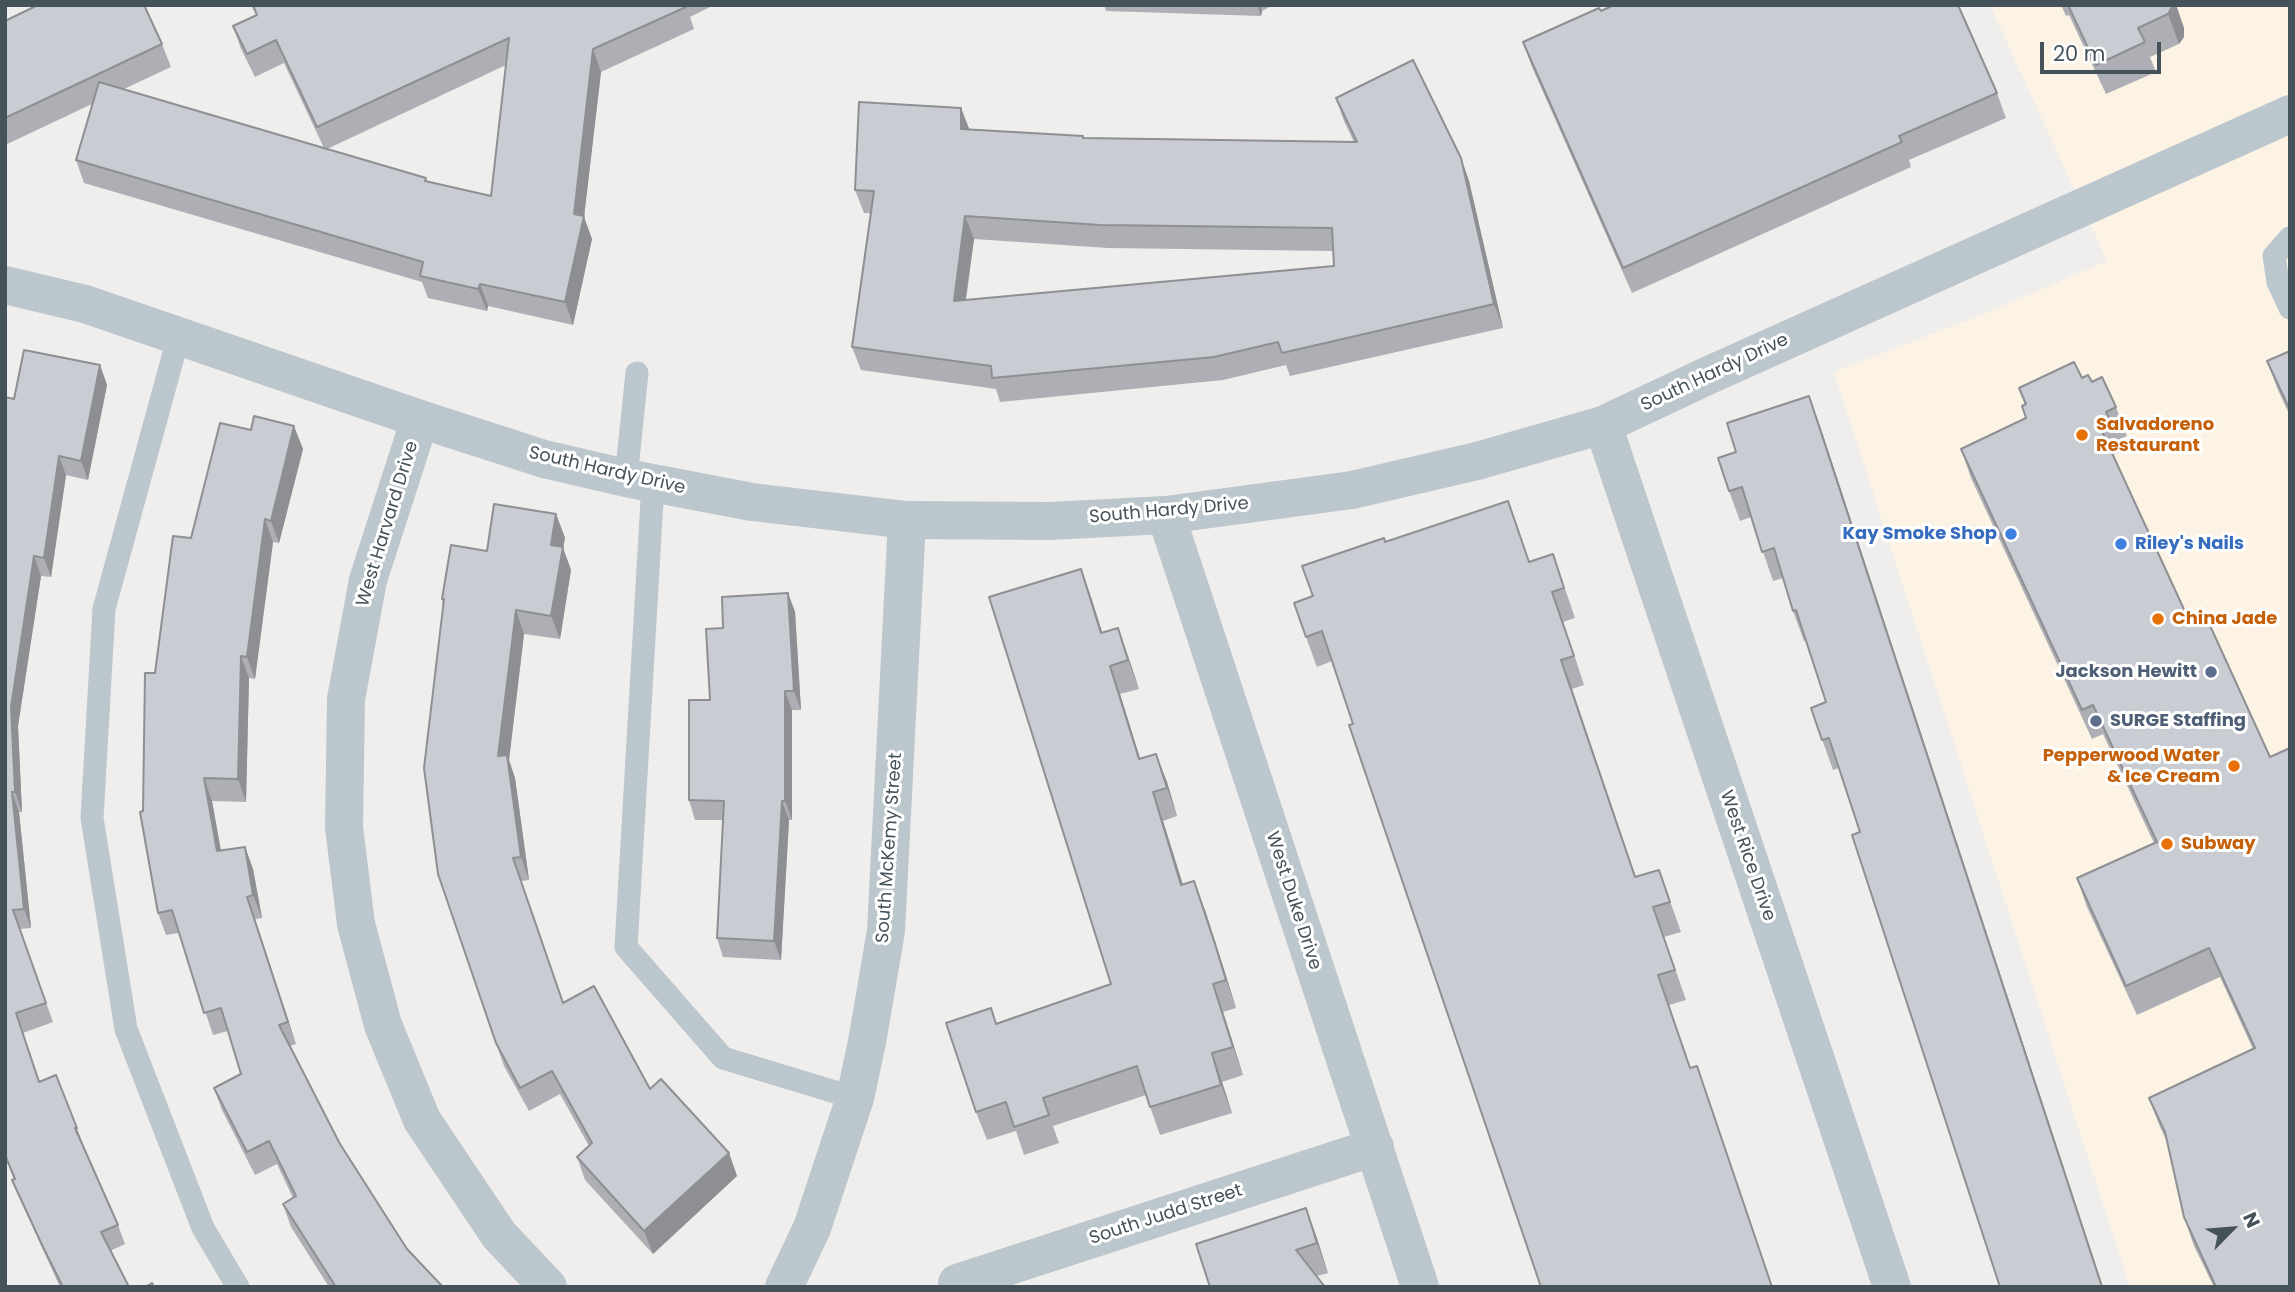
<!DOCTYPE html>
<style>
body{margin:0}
#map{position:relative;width:2295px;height:1292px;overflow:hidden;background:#f0eded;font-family:Poppins,sans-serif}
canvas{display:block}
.frame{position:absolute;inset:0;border:7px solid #45525a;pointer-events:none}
.north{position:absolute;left:2197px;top:1194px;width:70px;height:70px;-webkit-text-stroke:5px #fff;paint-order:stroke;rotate:65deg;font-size:19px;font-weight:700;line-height:28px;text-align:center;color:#45525a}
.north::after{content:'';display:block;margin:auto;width:24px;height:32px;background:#45525a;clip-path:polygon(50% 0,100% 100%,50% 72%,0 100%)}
.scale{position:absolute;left:2040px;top:42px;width:121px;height:32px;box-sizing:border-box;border:4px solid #45525a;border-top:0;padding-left:9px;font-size:21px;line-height:24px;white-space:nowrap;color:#45525a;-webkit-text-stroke:5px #fff;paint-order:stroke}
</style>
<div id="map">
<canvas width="2295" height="1292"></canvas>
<div class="frame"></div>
<div class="north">N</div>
<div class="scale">20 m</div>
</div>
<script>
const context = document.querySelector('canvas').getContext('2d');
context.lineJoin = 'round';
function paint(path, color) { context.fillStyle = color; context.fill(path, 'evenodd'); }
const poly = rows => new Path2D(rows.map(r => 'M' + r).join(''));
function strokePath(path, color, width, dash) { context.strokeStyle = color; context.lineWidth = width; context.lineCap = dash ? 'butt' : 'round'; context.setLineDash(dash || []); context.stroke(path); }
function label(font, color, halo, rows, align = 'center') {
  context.font = font + ' Poppins,sans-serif'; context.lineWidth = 6; context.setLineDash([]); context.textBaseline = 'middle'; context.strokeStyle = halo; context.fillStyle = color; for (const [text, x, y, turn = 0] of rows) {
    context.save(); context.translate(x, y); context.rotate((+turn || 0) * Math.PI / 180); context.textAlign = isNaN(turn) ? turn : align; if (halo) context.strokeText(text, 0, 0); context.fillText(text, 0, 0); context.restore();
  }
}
const commercial = poly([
 [1990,5,2290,5,2290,1287,2130,1287,1834,372,1994,310,2107,261]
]);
const service = poly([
 [2290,238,2274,256,2278,282,2290,308],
 [179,335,104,609,92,818,126,1029,203,1228,238,1287],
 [626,478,637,373],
 [653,483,626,947,723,1058,855,1098]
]);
const minor = poly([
 [420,419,368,580,346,699,344,827,356,924,383,1025,422,1120,499,1235,548,1287],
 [1603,425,1892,1287],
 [1166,515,1420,1287],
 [957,1283,1375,1147],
 [784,1287,812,1228,855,1098,867,1042,886,931,907,520]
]);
const tertiary = poly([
 [5,285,85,304,420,419,544,459,626,478,752,502,907,520,1050,521,1166,515,1352,490,1477,461,1603,425,1707,376,2290,114]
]);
const wall = poly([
 [251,5,714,5,690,17,694,29,601,72,584,217,592,239,573,325,488,306,487,311,428,298,422,282,84,183,76,160,92,104,5,145,5,21,162,44,171,67,124,89,324,148,284,63,255,77,241,49,233,26,256,15],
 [506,65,491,196,427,181,327,149],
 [1104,5,1273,5,1262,11,1261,16,1106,11],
 [2061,5,2176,5,2184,28,2184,37,2179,44,2150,57,2156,72,2106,94,2069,15,2066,16],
 [1601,11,1997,93,2006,118,1909,160,1911,167,1632,293,1532,67,1523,42],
 [1336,98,1461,158,1469,181,1503,328,1290,376,1286,365,1223,380,1000,402,996,389,861,370,852,347,871,213,864,213,855,190,961,108,969,129,1083,136,1084,138,1354,142,1344,121],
 [974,239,1108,248,1333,251,1334,266,966,300],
 [2290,351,2290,416,2278,390,2267,361],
 [100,365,107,385,88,480,66,475,51,577,41,576,18,726,22,812,19,812,31,928,20,929,53,1022,23,1033,40,1082,77,1128,84,1147,118,1225,125,1244,110,1251,129,1287,60,1287,20,1199,12,1180,14,1179,5,1156,5,397,14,399],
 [2082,378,2092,382,2116,407,2127,436,2118,440,2122,451,2113,455,2188,618,2199,615,2290,1287,2214,1287,2194,1246,2184,1217,2168,1144,2160,1127,2149,1098,2253,1049,2220,977,2137,1015,2087,907,2077,878,2154,843,2103,734,2092,739,1971,478,1961,449,2026,419,2025,405,2019,388],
 [1820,426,2103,1287,2000,1287,1860,832,1839,768,1833,770,1811,708,1826,702,1806,640,1804,641,1793,611,1783,578,1773,581,1751,517,1740,521,1729,491],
 [251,430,303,449,279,543,273,542,255,679,249,678,246,802,212,801,221,851,245,847,253,869,262,918,255,919,296,1044,290,1046,340,1144,407,1249,443,1287,329,1287,291,1227,283,1204,293,1198,277,1164,255,1175,222,1110,214,1088,241,1074,228,1031,213,1035,179,933,166,935,158,913,143,811,155,673,191,538],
 [556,514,565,538,563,548,571,570,560,639,524,634,509,760,515,778,529,880,521,881,563,1003,650,1089,729,1153,737,1176,653,1254,585,1180,577,1157,589,1146,560,1094,529,1111,504,1066,496,1043,442,599,487,551],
 [1385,542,1530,561,1563,583,1575,618,1563,622,1584,685,1572,689,1635,877,1659,870,1681,932,1664,937,1686,1000,1669,1005,1690,1068,1697,1066,1707,1095,1353,724,1332,661,1317,667,1306,637,1313,596],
 [788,593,795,612,801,710,792,710,792,820,789,820,781,960,723,957,717,938,723,820,695,820,689,800,710,700,723,628],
 [1091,597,1102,632,1128,656,1139,689,1120,694,1140,759,1156,754,1167,782,1177,816,1163,821,1183,885,1205,910,1225,972,1236,1008,1223,1012,1243,1075,1222,1082,1232,1113,1160,1135,1146,1095,1053,1126,1059,1143,1024,1155,1016,1131,987,1140,976,1112,996,1023,1111,984],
 [1306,1208,1328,1273,1317,1276,1210,1287]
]);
const shadedWall = poly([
 [1257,5,1260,5,1262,11,1261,16],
 [2173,5,2176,5,2184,28,2184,37,2179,44,2168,14],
 [593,49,601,72,584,217,592,239,573,325,565,302,574,214],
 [961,108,970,131,961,129],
 [1461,158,1469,181,1503,328,1494,304],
 [965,216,974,239,962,325,954,301],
 [480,284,488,306,487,311,478,289],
 [100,365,107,385,88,480,81,461],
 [1809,396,1820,426,2103,1287,2102,1287],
 [294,426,303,449,279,543,271,521],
 [59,456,66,475,51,577,44,558],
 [556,514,565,538,563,548,571,570,560,639,551,616,551,545],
 [265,519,273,542,255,679,247,657],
 [34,556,41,576,18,726,22,812,15,792,11,707],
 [1081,569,1091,597,1111,661,1101,633],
 [1552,592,1563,622,1584,685,1574,656],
 [788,593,795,612,801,710,794,691],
 [516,610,524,634,509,760,515,778,529,880,521,857,498,756],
 [1118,628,1128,656,1139,689,1128,660],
 [241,656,249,678,246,802,238,779],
 [1561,660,1572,689,1646,907,1635,877],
 [1110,666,1120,694,1149,787,1139,759],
 [785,691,792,710,792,820,785,801],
 [1156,754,1167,782,1177,816,1167,788],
 [204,778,212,801,225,874,217,851],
 [12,792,19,812,31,928,24,909],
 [1153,792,1163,821,1192,914,1181,885],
 [782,801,789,820,781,960,774,941],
 [245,847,253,869,262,918,253,895],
 [1194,881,1205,910,1236,1008,1226,980],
 [247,897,255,919,296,1044,288,1022],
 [1213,984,1223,1012,1243,1075,1233,1047],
 [1212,1053,1222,1082,1232,1113,1221,1085],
 [729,1153,737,1176,653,1254,644,1231],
 [1306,1208,1317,1238,1328,1273,1317,1243]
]);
const building = poly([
 [38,5,144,5,162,44,5,118,5,21,38,5],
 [253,5,685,5,686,7,593,49,574,214,584,216,565,302,480,284,478,289,420,276,423,262,76,160,99,82,426,178,425,181,491,196,509,38,317,127,276,40,247,54,233,26,257,15,253,5],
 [1614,5,1958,5,1997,93,1899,136,1902,142,1623,268,1523,42,1599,8,1601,11,1614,5],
 [2068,5,2173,5,2168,14,2138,28,2145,42,2096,65,2068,5],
 [1413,60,1461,158,1494,304,1282,353,1278,342,1214,357,992,378,991,366,852,347,874,191,855,190,859,102,961,108,961,129,1083,136,1083,138,1357,142,1336,98,1413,60],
 [965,216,1100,225,1332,228,1334,266,954,301,965,216],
 [24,350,100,365,81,461,59,456,44,558,34,556,11,707,15,792,12,792,24,909,13,910,46,1003,16,1013,39,1082,56,1075,77,1128,75,1128,118,1225,101,1232,129,1287,63,1287,43,1247,12,1180,15,1179,5,1155,5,397,14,399,24,350],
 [2290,351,2290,410,2267,361,2290,351],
 [2074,362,2082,378,2088,375,2092,382,2102,377,2116,407,2106,412,2111,422,2100,427,2188,618,2199,615,2202,621,2207,619,2270,757,2290,748,2290,1287,2216,1287,2184,1217,2165,1132,2149,1098,2255,1048,2209,948,2126,986,2077,878,2157,842,2093,705,2082,710,1961,449,2026,418,2022,406,2026,404,2019,388,2074,362],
 [1809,396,2102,1287,2000,1287,1852,835,1860,832,1829,738,1822,740,1811,708,1826,702,1796,610,1793,611,1774,548,1762,552,1742,487,1729,491,1718,458,1736,452,1727,423,1809,396],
 [254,416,294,426,271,521,265,519,247,657,241,656,238,779,204,778,217,851,245,847,253,895,247,897,288,1022,279,1025,340,1144,407,1249,443,1287,336,1287,283,1204,296,1196,269,1141,247,1152,214,1088,241,1074,221,1008,204,1013,172,910,158,913,140,812,143,811,145,673,155,673,173,536,191,538,220,423,251,430,254,416],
 [1508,501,1529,562,1553,554,1564,588,1552,592,1574,656,1561,660,1635,877,1659,870,1670,902,1653,907,1675,970,1658,975,1690,1068,1697,1066,1772,1287,1541,1287,1349,725,1353,724,1322,631,1306,637,1294,603,1313,596,1302,566,1384,538,1385,542,1508,501],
 [494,504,556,514,551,545,563,547,551,616,516,610,498,756,507,755,521,857,513,858,563,1003,594,986,650,1089,661,1079,729,1153,644,1231,577,1157,592,1143,552,1071,520,1088,496,1043,438,874,424,768,444,599,442,599,451,545,487,551,494,504],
 [1081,569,1101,633,1118,628,1128,660,1110,666,1139,759,1156,754,1167,788,1153,792,1181,885,1194,881,1215,944,1226,980,1213,984,1233,1047,1212,1053,1221,1085,1150,1107,1137,1066,1043,1098,1049,1115,1014,1127,1006,1102,976,1112,946,1023,991,1008,996,1024,1111,984,989,597,1081,569],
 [788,593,794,691,785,691,785,801,782,801,774,941,717,938,724,801,689,800,689,700,710,700,706,629,723,628,722,597,788,593],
 [1306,1208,1317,1243,1296,1250,1325,1287,1210,1287,1196,1244,1306,1208],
 [152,1283,154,1287,145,1287,152,1283]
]);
const markers = [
 [2082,435,7,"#e8710a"],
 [2011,534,7,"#3f7fe0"],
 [2121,544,7,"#3f7fe0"],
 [2158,619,7,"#e8710a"],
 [2211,672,7,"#5c6f8a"],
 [2096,721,7,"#5c6f8a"],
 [2234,766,7,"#e8710a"],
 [2167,844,7,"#e8710a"]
];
const streetNames = [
 ["South Hardy Drive",1715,373,-25],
 ["South Hardy Drive",607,471,13],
 ["South Hardy Drive",1169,511,-5],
 ["West Harvard Drive",388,524,-73],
 ["South McKemy Street",890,848,-86],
 ["West Rice Drive",1747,856,71],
 ["West Duke Drive",1293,901,72],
 ["South Judd Street",1166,1215,-18]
];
const foodNames = [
 ["Salvadoreno",2096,425],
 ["Restaurant",2096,446],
 ["China Jade",2172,619],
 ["Pepperwood Water",2220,756,"right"],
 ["& Ice Cream",2220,777,"right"],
 ["Subway",2181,844]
];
const shopNames = [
 ["Kay Smoke Shop",1997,534],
 ["Riley's Nails",2135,544,"left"]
];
const serviceNames = [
 ["Jackson Hewitt",2197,672],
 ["SURGE Staffing",2110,721,"left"]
];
paint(commercial, '#fcf3e4');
strokePath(service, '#bbc6cd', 23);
strokePath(minor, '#bbc6cd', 38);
strokePath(tertiary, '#bbc6cd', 38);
paint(wall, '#adafb5');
paint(shadedWall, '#8d8f93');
paint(building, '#c9ccd2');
strokePath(building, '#8d8f93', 2);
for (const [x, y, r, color] of markers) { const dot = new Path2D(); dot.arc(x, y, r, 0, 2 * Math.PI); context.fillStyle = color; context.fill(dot); strokePath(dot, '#fff', 2.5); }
label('18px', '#45525a', '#fff', streetNames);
label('bold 18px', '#c56008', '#fff', foodNames, 'left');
label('bold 18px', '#366cbe', '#fff', shopNames, 'right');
label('bold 18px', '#4e5e75', '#fff', serviceNames, 'right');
</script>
